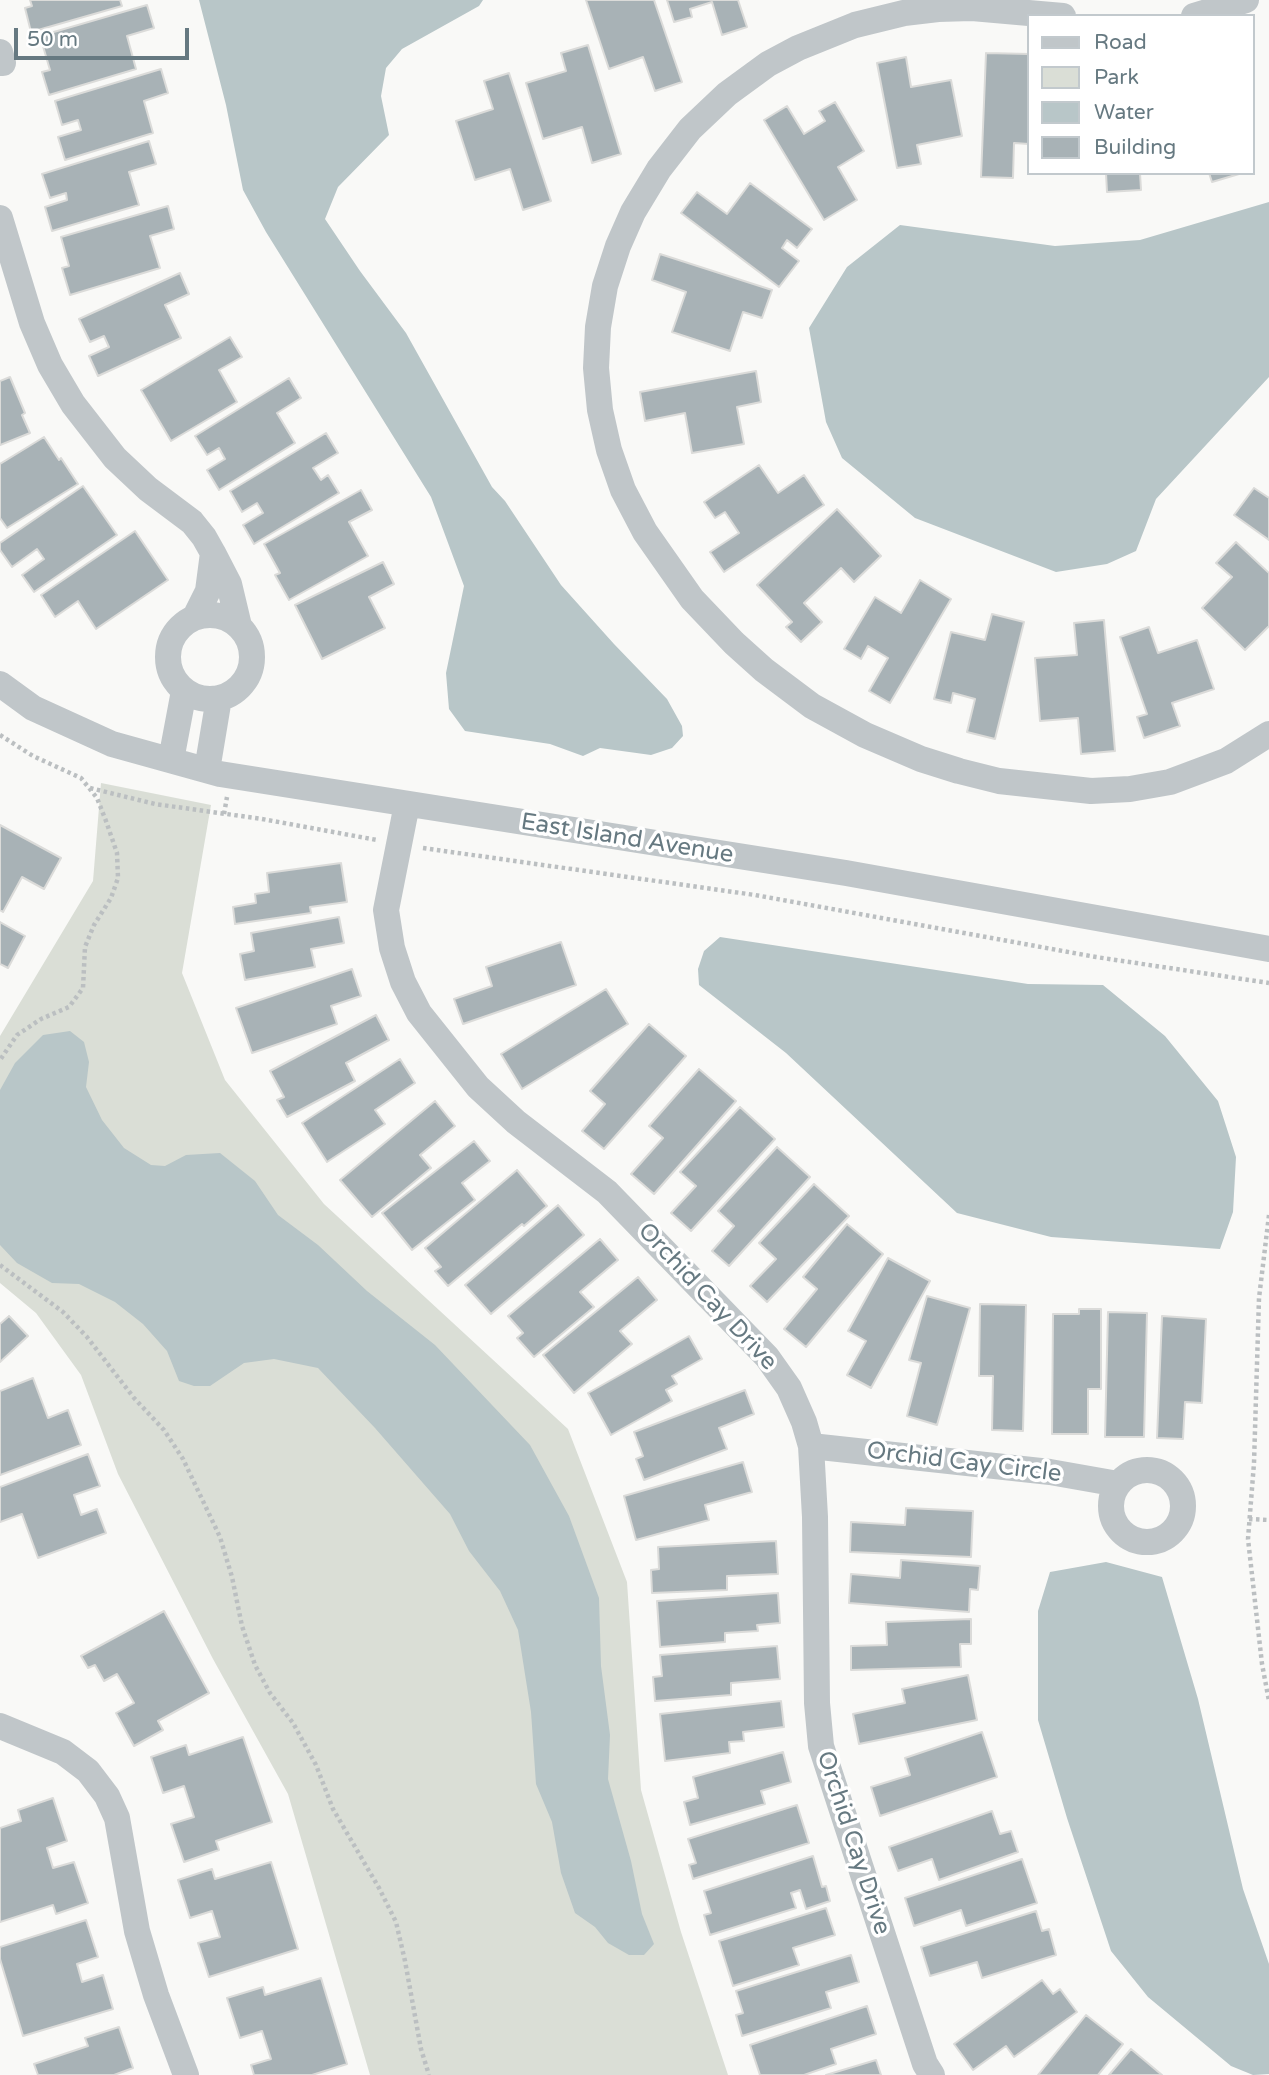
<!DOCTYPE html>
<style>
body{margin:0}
#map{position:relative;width:1269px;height:2075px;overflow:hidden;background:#f9f9f7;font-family:"Varela Round",sans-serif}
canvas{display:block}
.legend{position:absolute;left:1027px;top:14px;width:228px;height:161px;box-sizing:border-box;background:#fff;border:2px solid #c2c9cd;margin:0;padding:9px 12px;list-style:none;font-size:21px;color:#667981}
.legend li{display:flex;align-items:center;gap:14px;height:35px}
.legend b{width:35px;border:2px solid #c2c9cd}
.scale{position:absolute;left:14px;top:28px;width:175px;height:32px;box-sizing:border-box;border:4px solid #667981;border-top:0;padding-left:9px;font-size:21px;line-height:24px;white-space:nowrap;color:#667981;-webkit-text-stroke:5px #fff;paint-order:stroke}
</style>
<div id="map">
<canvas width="1269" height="2075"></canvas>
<ul class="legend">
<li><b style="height:9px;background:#c0c6c9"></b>Road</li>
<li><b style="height:19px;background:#daded6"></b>Park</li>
<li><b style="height:19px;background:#b8c6c8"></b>Water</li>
<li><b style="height:19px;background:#a8b2b6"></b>Building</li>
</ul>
<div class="scale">50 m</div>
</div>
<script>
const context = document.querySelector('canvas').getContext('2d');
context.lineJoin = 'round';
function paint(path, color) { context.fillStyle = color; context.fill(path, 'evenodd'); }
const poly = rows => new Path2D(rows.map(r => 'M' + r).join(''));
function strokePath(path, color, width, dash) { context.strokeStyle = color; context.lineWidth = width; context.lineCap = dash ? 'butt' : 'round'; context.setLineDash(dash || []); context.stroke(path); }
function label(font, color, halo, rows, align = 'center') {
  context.font = font + ' "Varela Round",sans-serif'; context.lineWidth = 7; context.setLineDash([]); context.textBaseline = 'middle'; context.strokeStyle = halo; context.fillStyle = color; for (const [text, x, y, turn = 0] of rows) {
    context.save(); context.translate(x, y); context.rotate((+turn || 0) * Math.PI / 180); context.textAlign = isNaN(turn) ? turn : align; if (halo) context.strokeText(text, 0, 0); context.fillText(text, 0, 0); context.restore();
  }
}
const green = poly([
 [101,783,211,805,182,973,225,1080,324,1204,568,1429,627,1582,641,1790,681,1932,728,2075,370,2075,288,1794,213,1659,118,1474,81,1375,36,1313,0,1283,0,1036,93,881]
]);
const water = poly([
 [199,0,483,0,479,6,402,49,386,68,381,96,389,135,338,187,325,219,360,271,406,333,492,487,505,501,561,585,614,644,667,699,682,726,683,736,672,748,651,755,600,748,583,756,550,744,465,731,449,709,446,673,464,586,431,497,266,232,243,190,226,105],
 [1269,202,1269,377,1156,499,1136,551,1107,564,1056,572,915,518,842,458,826,422,809,328,847,267,900,225,1055,246,1140,240],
 [720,937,1028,984,1103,985,1165,1036,1218,1101,1236,1157,1233,1212,1220,1249,1051,1237,957,1213,786,1053,699,985,698,969,704,951],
 [70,1031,84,1042,89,1062,86,1087,102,1120,124,1148,151,1165,165,1166,186,1155,220,1153,255,1181,278,1215,318,1245,367,1291,435,1345,530,1445,569,1516,599,1598,601,1666,610,1735,608,1779,631,1861,642,1914,654,1944,644,1955,629,1955,608,1943,595,1927,575,1913,561,1873,552,1822,536,1784,531,1712,518,1630,500,1591,469,1551,450,1514,375,1428,318,1368,274,1359,244,1363,210,1386,194,1386,179,1381,167,1351,143,1324,115,1302,79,1284,52,1283,17,1263,0,1245,0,1090,15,1063,43,1035],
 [1106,1562,1162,1577,1198,1699,1243,1889,1269,1964,1269,2074,1253,2075,1231,2066,1148,1997,1111,1951,1067,1818,1038,1720,1038,1611,1050,1572]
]);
const building = poly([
 [30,0,120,0,122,6,31,32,25,8,32,6,30,0],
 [586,0,654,0,682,82,655,91,643,57,609,69,586,0],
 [667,0,738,0,747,27,722,35,712,2,690,9,692,17,674,22,667,0],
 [147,5,154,28,127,36,136,69,49,95,42,72,50,70,40,36,147,5],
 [588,45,621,154,592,163,582,127,543,139,526,83,566,71,561,53,588,45],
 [986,53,1029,54,1029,144,1014,143,1013,178,981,177,986,53],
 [906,57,911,87,951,80,962,136,917,145,921,164,897,168,877,63,906,57],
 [161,69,168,93,144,101,153,133,65,160,58,137,81,130,78,120,62,125,55,101,161,69],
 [509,73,551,201,523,210,510,169,475,180,456,121,493,109,484,81,509,73],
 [835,102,864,151,838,167,857,200,824,220,764,120,787,106,804,134,825,121,819,111,835,102],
 [149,141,156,164,129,172,139,205,52,231,45,207,67,200,66,193,50,198,42,174,149,141],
 [1106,173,1140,173,1141,190,1107,192,1106,173],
 [1209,173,1239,173,1239,174,1212,182,1209,173],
 [750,183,812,229,797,248,787,240,782,248,799,261,779,287,681,213,697,192,727,214,750,183],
 [168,206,174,229,150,236,160,268,70,295,62,268,69,266,61,237,168,206],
 [660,254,772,290,762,318,743,312,730,351,672,332,686,292,652,280,660,254],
 [180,273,189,294,165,305,181,338,98,376,89,356,109,347,104,336,90,342,79,319,180,273],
 [230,337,242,357,219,370,237,402,171,441,141,390,230,337],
 [756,371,761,402,737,407,744,444,692,453,685,413,645,421,640,392,756,371],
 [10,377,25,413,22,415,30,433,0,445,0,381,10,377],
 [289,378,301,398,277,413,295,443,219,490,207,470,225,459,219,448,207,455,195,436,289,378],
 [326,433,338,453,313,468,321,480,328,475,339,493,254,544,243,525,263,513,257,503,242,512,230,491,326,433],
 [44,437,59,460,61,458,78,484,7,528,0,518,0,464,44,437],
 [759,465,778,493,804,475,824,505,724,572,710,552,739,533,725,512,715,518,704,502,759,465],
 [83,486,117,535,34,592,22,575,44,559,37,549,12,567,0,550,0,543,83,486],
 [1254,488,1269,498,1269,540,1234,515,1254,488],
 [361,490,372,510,349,522,368,556,289,600,275,575,280,573,264,544,361,490],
 [837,509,881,556,854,582,841,568,804,603,822,622,801,642,786,627,792,622,757,585,837,509],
 [135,531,168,580,96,629,78,601,55,617,41,595,135,531],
 [1236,542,1269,573,1269,626,1245,650,1202,608,1232,577,1216,563,1236,542],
 [383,562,394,584,369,597,385,628,322,659,295,605,383,562],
 [920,580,951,599,890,703,869,691,888,658,868,646,861,659,844,649,875,597,901,613,920,580],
 [992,614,1024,622,995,739,967,732,975,699,953,693,951,703,934,699,951,632,985,640,992,614],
 [1104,620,1115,751,1081,754,1078,718,1040,721,1035,658,1077,655,1074,623,1104,620],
 [1149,627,1158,653,1197,640,1214,689,1172,703,1180,726,1144,738,1137,717,1147,714,1120,637,1149,627],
 [0,825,61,858,44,889,22,877,3,912,0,910,0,825],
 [341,863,347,902,310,907,311,913,235,924,233,907,256,903,255,894,269,892,267,873,341,863],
 [339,917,344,943,311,949,315,967,245,980,240,954,254,951,251,933,339,917],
 [0,922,25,936,8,968,0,964,0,922],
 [561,942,576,985,463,1024,454,999,492,986,486,967,561,942],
 [352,969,361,996,331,1006,337,1024,252,1053,236,1008,352,969],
 [606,989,628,1024,522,1089,501,1054,606,989],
 [376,1015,389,1040,346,1063,355,1081,287,1117,277,1100,284,1097,270,1071,376,1015],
 [649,1024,686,1056,604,1149,582,1131,605,1104,590,1091,649,1024],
 [400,1059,415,1083,375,1110,385,1124,327,1162,302,1123,400,1059],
 [699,1069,736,1101,654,1194,631,1174,663,1138,649,1126,699,1069],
 [435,1101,455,1126,420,1155,431,1168,372,1217,340,1180,435,1101],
 [740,1107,775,1139,691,1231,671,1213,696,1186,680,1172,740,1107],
 [474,1141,490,1161,462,1183,475,1200,412,1250,382,1213,474,1141],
 [777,1147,810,1177,729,1266,712,1251,734,1226,718,1211,777,1147],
 [517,1170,547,1206,524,1226,522,1224,448,1286,435,1271,441,1267,425,1248,517,1170],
 [814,1184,849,1216,767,1302,750,1286,776,1259,759,1243,814,1184],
 [558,1205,584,1235,491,1314,465,1285,558,1205],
 [847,1224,883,1254,806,1347,784,1329,817,1289,803,1277,847,1224],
 [600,1239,618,1260,580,1292,594,1307,534,1357,517,1338,523,1333,508,1316,600,1239],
 [888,1258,930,1281,871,1388,847,1375,866,1341,848,1331,888,1258],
 [638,1277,657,1300,620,1331,632,1344,574,1393,543,1355,638,1277],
 [927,1296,970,1308,937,1425,907,1416,921,1363,909,1360,927,1296],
 [980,1304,1026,1305,1023,1431,992,1430,993,1376,979,1376,980,1304],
 [1079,1309,1101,1309,1101,1389,1088,1389,1088,1434,1052,1434,1053,1314,1079,1314,1079,1309],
 [1108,1312,1147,1313,1144,1437,1105,1437,1108,1312],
 [9,1316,28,1336,0,1362,0,1324,9,1316],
 [1162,1316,1206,1319,1202,1403,1185,1402,1183,1439,1157,1438,1162,1316],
 [689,1336,702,1359,672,1376,677,1384,666,1390,672,1401,611,1435,588,1393,689,1336],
 [33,1378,48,1418,68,1410,81,1445,0,1475,0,1391,33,1378],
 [745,1390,754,1414,719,1428,727,1449,644,1480,636,1459,643,1456,634,1432,745,1390],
 [88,1454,100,1486,74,1495,81,1515,97,1509,106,1533,38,1558,22,1514,0,1522,0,1487,88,1454],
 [743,1462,752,1492,705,1505,709,1520,636,1540,624,1496,743,1462],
 [906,1508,973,1511,971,1557,850,1552,851,1522,905,1525,906,1508],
 [776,1541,778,1574,727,1576,727,1590,652,1593,651,1570,659,1569,658,1547,776,1541],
 [901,1560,980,1566,978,1590,970,1589,969,1612,849,1603,851,1574,900,1578,901,1560],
 [778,1593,780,1623,757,1625,758,1631,725,1633,725,1642,660,1647,657,1601,778,1593],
 [164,1611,209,1693,158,1721,163,1730,134,1746,116,1713,134,1703,117,1674,104,1681,95,1665,88,1668,81,1656,164,1611],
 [971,1619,971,1644,960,1644,961,1667,851,1670,851,1646,887,1645,886,1622,971,1619],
 [777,1646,780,1679,731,1683,731,1695,655,1701,653,1677,662,1676,660,1655,777,1646],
 [968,1675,977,1720,859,1744,853,1714,905,1703,902,1689,968,1675],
 [781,1701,784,1727,743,1732,744,1741,729,1742,730,1753,665,1761,660,1714,781,1701],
 [982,1732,997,1777,880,1816,871,1787,910,1775,905,1758,982,1732],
 [243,1737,272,1822,216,1841,219,1850,184,1862,171,1824,194,1817,184,1786,163,1793,151,1757,186,1745,189,1755,243,1737],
 [783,1752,791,1782,761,1791,765,1804,690,1825,684,1802,698,1798,693,1777,783,1752],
 [53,1798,67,1841,47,1848,53,1868,74,1862,88,1903,56,1914,53,1905,0,1922,0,1828,21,1821,18,1810,53,1798],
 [797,1805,809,1843,693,1879,689,1865,696,1863,688,1839,797,1805],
 [992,1811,1000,1834,1011,1831,1018,1852,939,1880,932,1859,898,1871,889,1847,992,1811],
 [813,1856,822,1887,826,1886,830,1901,806,1909,800,1890,791,1893,796,1908,710,1935,704,1915,711,1913,704,1891,813,1856],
 [1022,1859,1037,1903,966,1926,961,1910,914,1926,905,1898,1022,1859],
 [271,1862,298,1949,209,1977,198,1943,220,1937,212,1911,190,1918,178,1880,212,1869,215,1879,271,1862],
 [826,1908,835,1935,793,1948,799,1965,733,1986,719,1941,826,1908],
 [1036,1911,1042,1931,1049,1929,1056,1955,982,1978,977,1962,930,1976,921,1947,1036,1911],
 [86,1920,98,1957,77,1964,82,1982,103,1975,113,2009,23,2036,0,1959,0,1947,86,1920],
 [851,1955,859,1982,826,1992,831,2008,742,2036,736,2015,743,2013,736,1991,851,1955],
 [321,1978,347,2064,312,2075,254,2075,251,2065,271,2059,262,2031,240,2038,227,1998,263,1987,265,1995,321,1978],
 [1042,1980,1053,1994,1060,1989,1077,2012,1014,2057,1006,2046,973,2070,954,2044,1042,1980],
 [867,2006,876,2034,831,2049,836,2064,804,2075,760,2075,750,2045,867,2006],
 [1086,2015,1123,2044,1098,2075,1038,2075,1086,2015],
 [119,2027,133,2068,114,2075,38,2075,34,2064,88,2046,85,2038,119,2027],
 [1131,2049,1162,2075,1109,2075,1131,2049],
 [876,2060,881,2075,826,2075,876,2060]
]);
const path = poly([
 [0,735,33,756,81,778,97,798,106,821,117,853,118,878,111,898,94,925,85,947,83,988,69,1007,41,1019,17,1035,0,1060],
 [90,788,155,804,262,819,377,840],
 [224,814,227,797],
 [423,848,755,895,1096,957,1269,983],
 [1269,1215,1259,1298,1254,1463,1248,1539,1262,1664,1269,1701],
 [0,1265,63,1312,87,1337,134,1398,164,1430,183,1459,220,1537,232,1577,242,1626,255,1665,270,1693,293,1723,316,1765,333,1809,379,1888,396,1922,405,1961,421,2049,429,2075],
 [1249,1519,1269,1520]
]);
const street = poly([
 [1063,16,972,8,938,9,904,13,855,25,798,48,768,64,727,94,690,129,659,169,633,212,618,246,605,286,598,327,596,368,600,410,609,450,623,490,645,532,692,599,734,643,764,670,812,706,865,735,921,759,959,771,999,781,1091,791,1130,789,1170,782,1226,761,1269,734],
 [1194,16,1246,0],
 [0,52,3,63,0,63],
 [0,218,32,323,50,365,73,404,115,458,148,489,192,522,204,537,213,553,208,591,195,617],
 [213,553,229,584,239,626],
 '168 657a42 42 0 1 1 84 0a42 42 0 1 1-84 0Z',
 [0,684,33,708,112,744,220,774,846,873,1269,949],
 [171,760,184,691],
 [207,770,219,698],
 [407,804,386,910,392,948,403,982,419,1013,478,1087,516,1122,607,1192,767,1357,789,1388,804,1422,811,1446,815,1517,817,1703,821,1746,925,2064,932,2075],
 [811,1446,1050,1472,1118,1484],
 '1111 1506a36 36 0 1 1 72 0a36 36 0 1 1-72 0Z',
 [0,1726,63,1752,88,1771,107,1796,117,1818,137,1931,156,1995,186,2075]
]);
const streetNames = [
 ["East Island Avenue",627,839,9],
 ["Orchid Cay Drive",707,1297,47],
 ["Orchid Cay Circle",964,1463,7],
 ["Orchid Cay Drive",853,1843,72]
];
paint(green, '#daded6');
paint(water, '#b8c6c8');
paint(building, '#a8b2b6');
strokePath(building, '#dbdbd9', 2);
strokePath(path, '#bbbfc1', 4.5, [3.5, 3.5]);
strokePath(street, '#c0c6c9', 26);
label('24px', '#667981', '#fff', streetNames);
</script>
